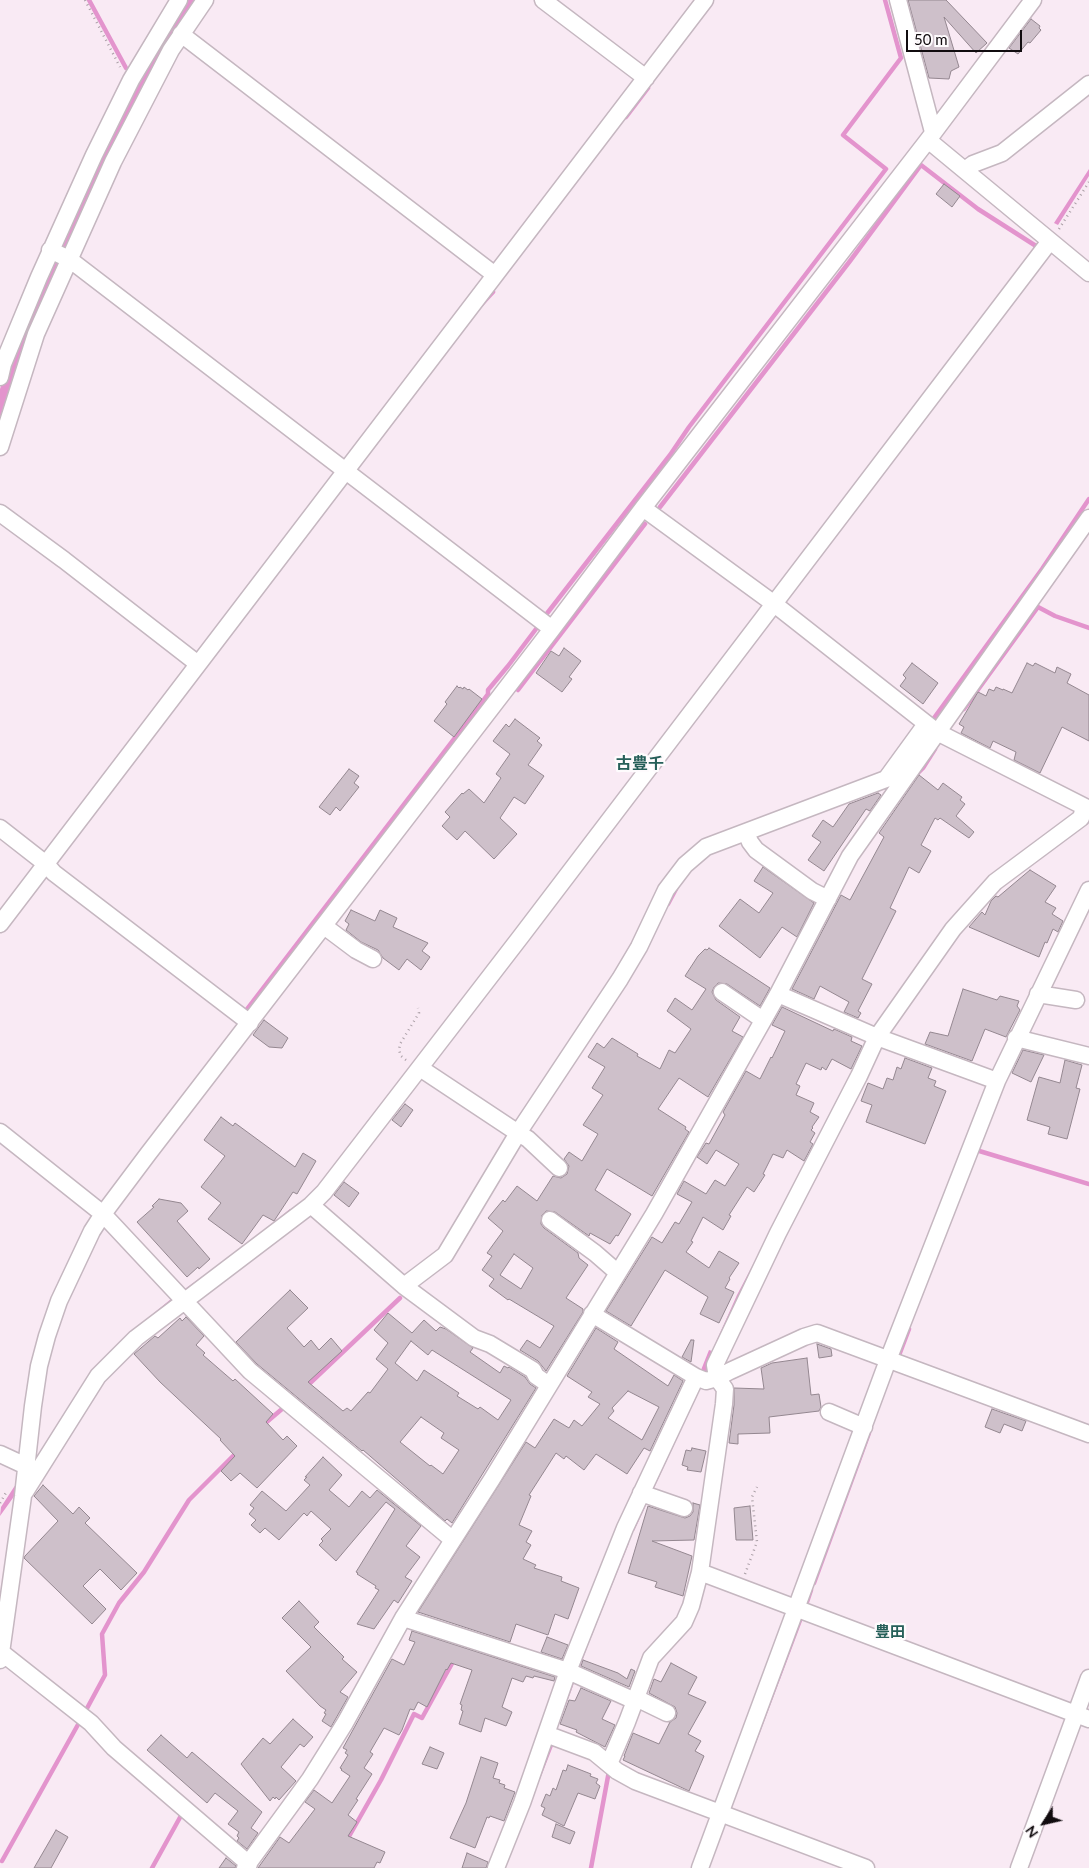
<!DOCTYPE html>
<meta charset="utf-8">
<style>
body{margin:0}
#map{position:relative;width:1089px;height:1868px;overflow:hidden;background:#f9eaf4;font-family:Lato,sans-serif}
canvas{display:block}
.north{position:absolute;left:1019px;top:1798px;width:50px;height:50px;-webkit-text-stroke:4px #fefbfd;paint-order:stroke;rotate:235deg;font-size:14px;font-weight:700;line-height:20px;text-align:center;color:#110c0f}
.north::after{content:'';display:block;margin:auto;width:18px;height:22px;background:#110c0f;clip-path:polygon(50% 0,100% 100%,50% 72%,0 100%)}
.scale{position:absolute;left:906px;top:30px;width:116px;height:22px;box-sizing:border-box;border:2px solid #110c0f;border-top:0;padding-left:6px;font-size:15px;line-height:18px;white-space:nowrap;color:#110c0f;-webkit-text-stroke:4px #fefbfd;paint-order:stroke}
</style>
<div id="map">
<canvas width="1089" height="1868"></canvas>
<div class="north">N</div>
<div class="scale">50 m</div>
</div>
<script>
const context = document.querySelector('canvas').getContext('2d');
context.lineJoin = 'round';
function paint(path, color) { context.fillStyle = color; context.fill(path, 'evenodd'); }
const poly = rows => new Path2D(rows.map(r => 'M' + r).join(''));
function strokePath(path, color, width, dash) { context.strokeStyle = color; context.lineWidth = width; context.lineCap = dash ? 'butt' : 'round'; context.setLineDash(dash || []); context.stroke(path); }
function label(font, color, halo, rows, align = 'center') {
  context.font = font + ' Lato,"Noto Sans JP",sans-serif'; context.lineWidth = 4.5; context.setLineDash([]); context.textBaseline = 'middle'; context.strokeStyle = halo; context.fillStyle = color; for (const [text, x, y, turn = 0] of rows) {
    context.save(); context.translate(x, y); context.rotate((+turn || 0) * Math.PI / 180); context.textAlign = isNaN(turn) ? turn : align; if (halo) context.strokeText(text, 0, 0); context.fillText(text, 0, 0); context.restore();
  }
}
const water = poly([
 [183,0,203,0,163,58,0,438,0,389,7,367,131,89],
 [1089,169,1089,176,1058,225,1054,223],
 [813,1150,722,1336,700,1389,634,1531,630,1530,704,1371,701,1370,709,1350,712,1351,737,1295],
 [290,1209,292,1212,127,1339,0,1516,1,1507,14,1487,35,1461,76,1396,126,1336,171,1299,239,1250],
 [626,1541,629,1543,588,1645,557,1729,553,1746,505,1868,500,1868],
 [801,1615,804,1616,756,1743,754,1742]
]);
const stream = poly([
 [89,0,126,68],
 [626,117,648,88],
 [480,306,493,292],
 [660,507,850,261,921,165,978,209,1036,246,1035,251],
 [545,616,670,455,689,427,886,169,843,135,901,58,885,0],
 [518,690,645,524],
 [964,709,1038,607,1055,616,1089,628],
 [934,718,1042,569,1089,499],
 [916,775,923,768,935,749],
 [668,904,676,889],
 [244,1013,470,718,488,694,488,690,508,666,539,625],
 [975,1153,976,1150,1089,1184],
 [898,1358,909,1329],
 [307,1386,400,1298],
 [262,1426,282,1409],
 [814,1583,869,1433],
 [805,1608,811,1590],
 [85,1712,105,1675,102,1634,119,1603,144,1572,189,1500,238,1451],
 [347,1840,381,1780,414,1714,422,1718,455,1658],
 [2,1861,80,1721],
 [152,1868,183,1812],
 [591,1868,609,1771]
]);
const building = poly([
 [908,0,946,0,987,43,976,53,944,17,959,67,951,71,949,79,929,78,908,0],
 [1031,19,1040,26,1039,28,1041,30,1030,43,1028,42,1018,54,1009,48,1031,19],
 [944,184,960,196,952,207,936,194,944,184],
 [564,648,581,661,569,677,572,679,562,692,536,673,551,651,559,656,564,648],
 [912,663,938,683,923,704,900,686,906,678,903,675,912,663],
 [1027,663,1033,666,1035,663,1055,673,1057,667,1071,674,1067,683,1089,695,1089,741,1062,727,1040,773,1014,760,1016,752,993,741,990,748,961,733,964,727,959,724,978,692,986,696,989,689,994,691,996,687,1003,690,1003,689,1012,693,1027,663],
 [457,686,459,688,460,687,463,689,464,687,468,690,469,689,482,699,454,737,434,721,447,704,445,702,457,686],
 [515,719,540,738,537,741,542,745,528,765,544,776,525,804,514,797,500,818,517,834,494,859,465,831,457,840,442,826,450,817,445,812,462,793,463,794,469,789,484,803,501,778,496,774,510,754,493,741,506,724,509,727,515,719],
 [349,769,359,776,354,783,359,787,340,811,336,807,330,815,319,807,349,769],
 [919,775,938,790,943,783,962,797,960,800,965,804,956,816,974,832,969,838,940,818,938,820,935,818,921,845,931,851,919,873,909,867,890,908,896,911,862,979,872,984,858,1011,861,1013,858,1018,844,1012,849,1002,820,986,814,999,792,989,841,895,850,900,884,837,879,833,919,775],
 [878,793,881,795,870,811,866,809,824,871,808,860,821,842,812,836,823,820,833,827,849,804,878,793],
 [763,867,814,903,797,937,782,927,760,958,719,926,740,899,759,913,773,893,754,881,763,867],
 [1030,870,1056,886,1045,902,1056,908,1052,914,1063,921,1058,932,1053,929,1047,943,1045,942,1039,957,969,927,982,912,985,915,991,901,996,896,998,897,1030,870],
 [351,910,375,921,380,910,397,918,393,927,428,943,422,951,430,957,421,970,407,959,399,970,383,958,378,950,361,942,346,930,349,924,345,921,351,910],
 [709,948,770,988,760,1006,727,984,718,983,714,987,712,992,716,1000,740,1017,732,1031,743,1037,708,1097,679,1078,658,1109,686,1127,685,1129,689,1132,652,1196,607,1169,595,1190,631,1214,618,1236,616,1235,610,1244,590,1233,589,1236,555,1212,546,1211,542,1215,541,1224,544,1228,578,1253,579,1258,588,1265,566,1298,583,1309,583,1312,546,1371,538,1361,520,1350,527,1340,540,1348,554,1326,509,1299,508,1300,489,1286,494,1279,482,1270,492,1256,487,1253,503,1231,488,1218,503,1200,505,1202,517,1186,537,1201,553,1176,561,1178,567,1174,569,1166,564,1159,569,1152,582,1161,598,1134,583,1125,603,1095,592,1088,605,1067,588,1057,597,1043,604,1048,612,1038,638,1054,637,1056,660,1069,669,1050,675,1053,691,1029,667,1011,675,998,692,1010,706,989,685,976,698,956,705,949,707,950,709,948],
 [514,1254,533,1268,521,1289,500,1275,514,1254],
 [963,989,997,1000,1000,996,1019,1001,1017,1006,1020,1010,1006,1037,985,1029,972,1061,925,1044,930,1032,948,1036,963,989],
 [782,1007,833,1031,834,1029,852,1037,851,1041,862,1046,851,1069,832,1059,826,1070,822,1067,821,1070,806,1063,796,1084,800,1086,796,1095,814,1103,810,1112,819,1117,812,1127,813,1128,811,1130,815,1133,810,1142,813,1144,804,1161,787,1150,783,1158,773,1154,763,1174,765,1175,754,1192,747,1187,729,1215,731,1216,723,1230,703,1217,691,1241,693,1242,686,1252,709,1268,719,1251,739,1263,729,1278,730,1279,725,1288,734,1292,719,1323,700,1314,708,1297,665,1270,631,1326,606,1311,652,1237,662,1243,675,1222,679,1224,692,1202,677,1194,684,1181,706,1194,715,1180,725,1186,739,1164,716,1150,707,1164,697,1157,706,1143,709,1144,725,1115,723,1112,746,1071,760,1079,771,1057,772,1058,785,1031,772,1025,782,1007],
 [264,1020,288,1038,282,1048,269,1047,253,1035,264,1020],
 [1023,1050,1044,1055,1031,1082,1012,1073,1023,1050],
 [905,1058,932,1068,928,1078,936,1081,934,1086,946,1091,925,1144,866,1122,872,1105,861,1101,868,1083,883,1089,887,1078,893,1080,897,1067,901,1069,905,1058],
 [1065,1060,1082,1065,1076,1088,1080,1089,1067,1139,1048,1134,1050,1127,1027,1120,1039,1077,1060,1083,1065,1060],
 [405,1104,413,1110,401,1127,392,1120,405,1104],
 [221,1117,233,1126,235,1123,295,1167,303,1153,316,1161,297,1194,293,1192,274,1221,263,1215,242,1244,208,1219,221,1203,201,1187,225,1156,204,1140,221,1117],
 [344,1182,359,1193,349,1207,334,1195,344,1182],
 [159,1199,181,1203,188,1211,177,1221,210,1259,199,1269,198,1267,187,1277,137,1222,154,1207,152,1206,159,1199],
 [290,1290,308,1308,287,1328,304,1347,311,1340,319,1350,331,1338,342,1351,308,1382,343,1411,347,1408,351,1411,368,1392,370,1393,388,1369,376,1359,388,1343,374,1330,388,1313,412,1333,424,1320,436,1331,440,1327,446,1329,473,1348,470,1352,500,1373,504,1366,508,1368,509,1367,525,1377,530,1384,536,1388,452,1523,447,1519,445,1521,363,1450,362,1451,257,1364,236,1342,290,1290],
 [411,1341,428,1355,432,1350,511,1400,498,1420,480,1407,478,1409,457,1396,459,1393,424,1370,417,1381,395,1363,411,1341],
 [421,1417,444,1433,441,1438,459,1450,443,1474,431,1465,430,1466,400,1442,421,1417],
 [186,1317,204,1336,196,1345,205,1353,203,1355,233,1381,235,1379,273,1414,266,1422,283,1440,287,1436,297,1446,257,1488,240,1473,231,1481,221,1471,235,1456,220,1440,221,1439,160,1382,134,1354,155,1336,158,1338,180,1318,182,1321,186,1317],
 [596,1328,618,1342,614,1349,668,1386,674,1375,683,1381,650,1451,644,1448,627,1474,596,1454,584,1470,566,1456,564,1459,556,1453,529,1495,531,1496,519,1525,532,1531,526,1542,531,1545,523,1559,536,1565,534,1568,562,1577,561,1581,579,1588,568,1619,555,1614,548,1635,516,1624,510,1642,418,1612,526,1442,535,1448,554,1419,569,1428,574,1420,582,1426,600,1404,588,1397,592,1392,567,1376,596,1328],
 [628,1391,659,1407,642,1440,608,1418,614,1411,612,1408,628,1391],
 [691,1340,694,1340,691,1362,682,1357,691,1340],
 [817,1344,831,1349,832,1356,819,1358,817,1344],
 [807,1358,811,1395,819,1394,821,1407,819,1411,769,1417,770,1433,738,1434,738,1444,729,1443,734,1405,734,1388,764,1389,761,1368,772,1363,807,1358],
 [992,1409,1026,1421,1022,1431,1004,1424,1000,1433,985,1427,992,1409],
 [692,1448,706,1451,701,1472,687,1470,688,1467,682,1465,686,1450,691,1451,692,1448],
 [323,1457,342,1475,329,1490,349,1507,362,1491,370,1498,377,1490,421,1526,406,1546,420,1557,405,1577,412,1581,398,1603,394,1600,374,1629,357,1624,379,1590,375,1588,376,1586,357,1574,358,1573,356,1572,395,1509,386,1502,336,1561,319,1545,323,1541,321,1539,331,1529,311,1511,307,1516,304,1513,279,1540,265,1528,260,1533,251,1525,256,1520,249,1514,254,1508,250,1505,262,1491,286,1511,310,1485,304,1480,307,1477,305,1477,323,1457],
 [43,1485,73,1514,79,1507,90,1518,85,1523,137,1573,121,1590,100,1569,83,1586,106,1609,92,1624,24,1558,25,1556,58,1521,34,1496,43,1485],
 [693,1503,700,1505,694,1540,652,1541,692,1556,683,1596,655,1587,657,1582,628,1573,648,1506,685,1518,690,1516,693,1512,693,1503],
 [750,1506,753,1540,736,1540,734,1508,750,1506],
 [299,1601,319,1622,314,1627,344,1657,342,1659,357,1672,340,1692,348,1697,331,1727,322,1721,326,1714,324,1713,326,1710,320,1706,286,1671,311,1647,282,1618,299,1601],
 [412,1631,555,1677,554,1681,534,1676,533,1678,526,1676,523,1682,512,1678,502,1707,512,1712,506,1726,485,1718,481,1732,459,1724,463,1711,461,1710,462,1705,460,1704,472,1670,451,1663,447,1670,446,1669,427,1707,418,1702,414,1710,410,1709,402,1730,399,1735,384,1728,370,1752,373,1754,364,1768,372,1774,356,1799,358,1800,348,1815,357,1822,348,1836,385,1852,380,1863,377,1862,374,1868,258,1868,280,1837,289,1843,315,1809,305,1802,314,1790,332,1803,350,1776,341,1770,342,1769,340,1768,348,1755,345,1753,347,1750,343,1748,392,1659,404,1665,415,1642,409,1640,412,1631],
 [547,1637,568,1645,562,1659,541,1652,547,1637],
 [583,1660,618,1673,627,1679,631,1669,635,1671,629,1687,581,1666,583,1660],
 [671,1663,697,1677,688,1694,706,1702,688,1734,701,1741,695,1751,704,1756,689,1791,623,1760,625,1756,624,1756,633,1733,659,1744,670,1722,676,1718,677,1713,675,1707,649,1693,654,1679,661,1682,671,1663],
 [581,1688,611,1701,602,1719,615,1725,605,1747,576,1732,577,1730,560,1724,569,1700,575,1701,581,1688],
 [293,1719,313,1737,304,1747,300,1744,281,1767,296,1781,279,1800,276,1797,275,1799,273,1797,270,1801,241,1764,263,1738,270,1744,293,1719],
 [161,1735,187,1758,192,1752,262,1812,251,1828,258,1833,247,1849,237,1841,239,1838,237,1836,239,1832,228,1824,238,1811,215,1793,207,1803,147,1750,161,1735],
 [430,1747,444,1753,437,1769,422,1764,430,1747],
 [481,1757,498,1763,493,1778,500,1780,499,1783,505,1785,504,1788,515,1792,504,1821,490,1816,489,1818,487,1817,475,1848,450,1838,466,1803,481,1757],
 [568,1765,591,1774,590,1776,598,1779,596,1783,600,1786,595,1799,578,1793,564,1826,542,1815,545,1808,541,1806,546,1794,550,1796,553,1788,556,1790,563,1770,566,1771,568,1765],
 [556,1824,575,1832,570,1844,552,1837,556,1824],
 [56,1830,68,1837,51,1868,34,1868,56,1830],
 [467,1853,488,1862,486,1868,462,1868,467,1853],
 [226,1858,236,1866,235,1868,219,1868,226,1858]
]);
const path = poly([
 [85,0,120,67],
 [1059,229,1089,182],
 [406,1060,401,1056,399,1050,400,1044,419,1013,418,1008],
 [0,1503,7,1491],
 [745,1574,757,1542,752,1497,757,1487]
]);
const minor = poly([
 [543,0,646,78],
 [898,0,933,132],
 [181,34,495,275],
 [928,140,1089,273],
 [965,170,973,164,1002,153,1089,84],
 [50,250,69,259,552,629],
 [0,377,3,364,39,277,94,155,131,80,179,0],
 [0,447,36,334,113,162,171,50,205,0],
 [643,508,773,603,937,732,1089,809],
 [0,513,64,560,198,664],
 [0,828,46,864,54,873,250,1023],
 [746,832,750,842,756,850,812,891,828,899],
 [0,924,705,0],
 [324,926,356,950,373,959],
 [722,992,763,1020],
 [778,994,877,1037,997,1081],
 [1038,994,1076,1000],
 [1016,1038,1089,1056],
 [0,1132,103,1214,250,1371,453,1540],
 [559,1168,528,1139,518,1133,620,979,639,947,666,890,685,865,706,847,886,779,926,724],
 [311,1205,404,1286,474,1338,490,1344,533,1370,536,1376,549,1385],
 [550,1220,595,1253,618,1273],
 [404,1286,445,1255,518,1133,420,1068],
 [592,1314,696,1377,706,1381,717,1378,730,1371,804,1337,817,1333,1089,1434],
 [829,1412,864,1427],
 [0,1454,26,1466],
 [25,1492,98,1376,136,1338,311,1205,324,1192,522,935,1050,241],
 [641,1493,684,1508],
 [700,1572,1089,1719],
 [403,1618,568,1671,635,1701],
 [1,1652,91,1723,114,1748,249,1864],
 [0,1660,23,1496,33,1406,39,1366,47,1336,59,1301,92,1231,103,1214,148,1154,552,629,643,508,928,140,1033,0],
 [636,1698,667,1713],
 [546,1734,594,1752,617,1771,635,1781,866,1868],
 [609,1764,627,1722,651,1658,684,1622,691,1606,700,1572,724,1404,725,1389,717,1378,715,1365,778,1233,859,1076,877,1037,953,929,995,882,1081,818,1084,807],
 [245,1868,310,1779,345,1723,403,1618,492,1479,654,1214,778,994,850,856,1089,518],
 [496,1868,522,1803,568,1671,625,1528,696,1377],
 [700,1868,888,1360,997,1081,1089,890],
 [1019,1868,1089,1678]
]);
const neighbourhoodNames = [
 ["豊田",890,1632]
];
const quarterNames = [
 ["古豊千",640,764]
];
paint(water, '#e394cd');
strokePath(stream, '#e394cd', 4.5);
paint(building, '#cec0ca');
strokePath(building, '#948790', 1);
strokePath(minor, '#c5b7c0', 19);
strokePath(path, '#aa9fa6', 2.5, [1, 4]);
strokePath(minor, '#fff', 16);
label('bold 15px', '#265f59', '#fefbfd', neighbourhoodNames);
label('bold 16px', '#265f59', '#fefbfd', quarterNames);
</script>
